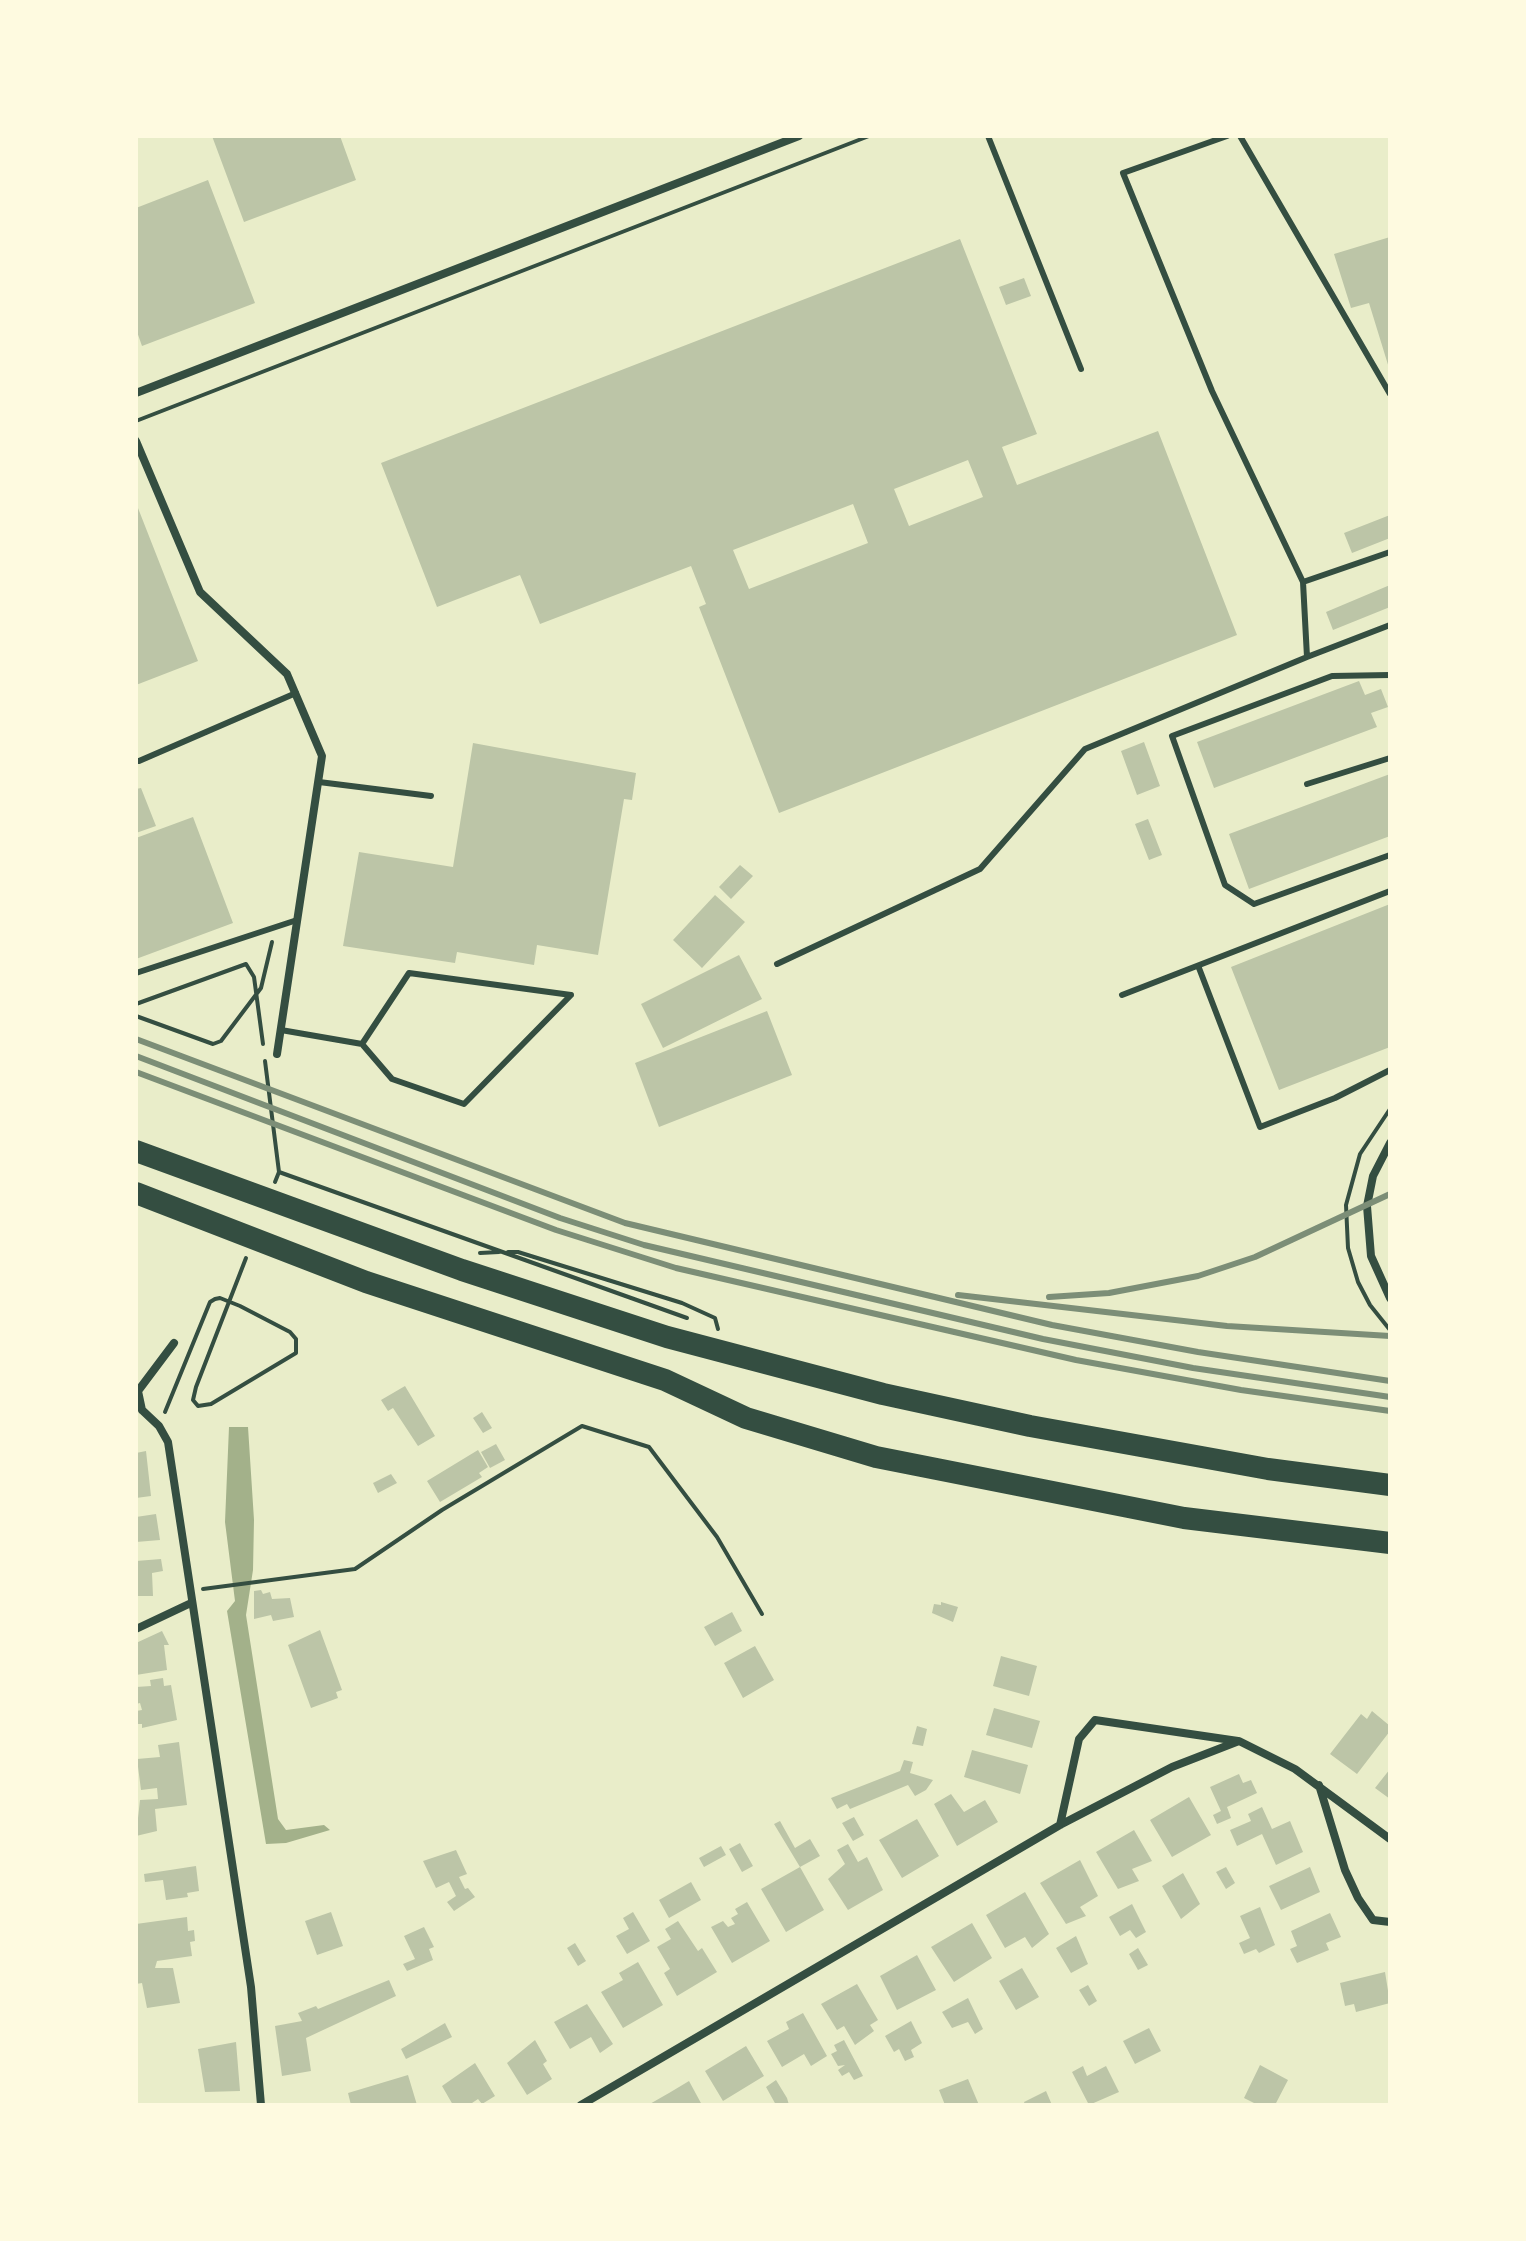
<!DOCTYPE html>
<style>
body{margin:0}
#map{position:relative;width:1526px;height:2241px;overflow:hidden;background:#e9edc9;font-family:"Archivo Narrow",sans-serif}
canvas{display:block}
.frame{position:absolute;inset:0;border:138px solid #fefae0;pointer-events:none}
</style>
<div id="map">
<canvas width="1526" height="2241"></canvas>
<div class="frame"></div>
</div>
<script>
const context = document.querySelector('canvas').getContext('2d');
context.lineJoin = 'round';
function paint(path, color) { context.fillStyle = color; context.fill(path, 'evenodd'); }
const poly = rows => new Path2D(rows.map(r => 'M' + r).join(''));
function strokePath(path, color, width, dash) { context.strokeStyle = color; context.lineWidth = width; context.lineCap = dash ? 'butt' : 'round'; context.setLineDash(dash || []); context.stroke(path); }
const water = poly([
 [229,1427,248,1427,254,1520,253,1570,246,1615,278,1819,286,1830,324,1825,330,1830,286,1843,266,1844,227,1611,235,1601,225,1522]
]);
const building = poly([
 [212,136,340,136,356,180,244,222],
 [208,180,255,303,142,346,136,329,136,208],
 [1390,237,1390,368,1389,368,1369,303,1351,308,1334,254],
 [960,239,1037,434,1002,447,1017,485,1158,431,1237,635,779,813,699,607,706,604,691,566,540,624,520,575,437,607,381,463],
 [968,460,983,497,909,526,894,489],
 [853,504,868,543,749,589,733,550],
 [1024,278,1031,296,1006,305,999,287],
 [136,503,198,661,136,685],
 [1390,515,1390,538,1352,553,1344,533],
 [1390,585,1390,607,1333,630,1326,612],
 [1359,681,1365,695,1381,689,1388,707,1371,713,1377,727,1214,788,1197,742],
 [1144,742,1160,786,1137,795,1121,751],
 [473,743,636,773,632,800,624,799,598,955,537,945,534,965,457,952,455,963,343,946,359,852,453,867],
 [1390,774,1390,836,1249,889,1229,834],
 [141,788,156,826,136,833,136,789],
 [193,817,233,923,136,959,136,838],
 [1148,819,1162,855,1149,860,1135,824],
 [740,865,753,876,731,899,719,887],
 [715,895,745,922,702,968,673,940],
 [1390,904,1390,1047,1279,1090,1231,967],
 [739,955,762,999,663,1048,641,1004],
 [767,1011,792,1075,659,1127,635,1063],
 [405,1386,435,1436,418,1446,393,1408,388,1411,381,1400],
 [482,1412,492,1428,483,1433,473,1418],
 [496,1444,505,1460,490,1468,481,1452],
 [478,1450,488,1467,479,1473,482,1477,440,1502,427,1481],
 [146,1451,151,1496,136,1498,136,1453],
 [391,1474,397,1483,378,1493,373,1483],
 [156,1514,160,1540,136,1542,136,1517],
 [161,1559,163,1571,152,1573,153,1596,136,1596,136,1561],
 [261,1590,263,1594,270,1592,272,1599,290,1598,294,1617,273,1621,271,1615,254,1619,254,1591],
 [941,1602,958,1607,953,1622,932,1613,934,1604,941,1605],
 [732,1612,742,1631,715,1646,704,1627],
 [320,1630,342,1690,336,1692,338,1698,311,1708,288,1645],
 [162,1631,169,1645,164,1645,167,1670,136,1675,136,1643],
 [755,1646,774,1680,743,1698,724,1663],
 [1001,1656,1037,1666,1029,1696,993,1686],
 [163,1678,164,1686,171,1685,177,1720,142,1728,142,1724,136,1724,136,1711,142,1710,140,1703,136,1704,136,1687,151,1686,150,1680],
 [994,1708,1040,1721,1032,1748,986,1735],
 [1372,1711,1390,1726,1390,1731,1357,1774,1330,1754,1361,1714,1367,1719],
 [917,1726,927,1729,923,1746,912,1744],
 [179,1742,187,1805,155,1809,157,1831,136,1836,140,1800,158,1799,157,1788,141,1790,137,1759,160,1757,158,1745],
 [972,1750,1028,1765,1020,1794,964,1777],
 [904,1760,913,1762,910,1773,933,1780,926,1790,915,1796,908,1785,850,1809,847,1804,837,1809,831,1798,900,1771],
 [1390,1769,1390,1799,1375,1788],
 [1239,1774,1243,1783,1251,1780,1257,1793,1227,1807,1231,1818,1217,1824,1213,1815,1221,1811,1210,1787],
 [951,1794,964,1812,985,1800,998,1822,957,1846,934,1804],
 [1189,1797,1211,1835,1172,1857,1150,1820],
 [1262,1807,1272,1829,1290,1821,1303,1852,1276,1865,1262,1834,1237,1846,1230,1830,1251,1821,1248,1814],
 [854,1817,864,1835,853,1841,842,1823],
 [917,1819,939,1856,902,1878,879,1840],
 [780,1821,795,1848,810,1839,820,1856,800,1867,774,1824],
 [1134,1830,1152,1861,1132,1869,1139,1881,1118,1889,1096,1852],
 [740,1843,753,1866,742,1872,729,1849],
 [848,1844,858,1862,867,1857,883,1890,848,1910,828,1879,845,1864,837,1850],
 [721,1846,726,1855,704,1867,699,1858],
 [456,1850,467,1874,459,1877,465,1889,468,1888,475,1897,454,1911,447,1902,456,1896,449,1882,436,1888,423,1861],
 [1080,1860,1098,1896,1080,1907,1086,1916,1066,1924,1040,1883],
 [196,1866,199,1891,187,1893,188,1897,166,1900,163,1880,145,1882,144,1874],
 [800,1867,824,1910,786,1932,761,1889],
 [1226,1867,1235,1883,1226,1889,1216,1872],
 [1310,1867,1320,1892,1281,1910,1269,1886],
 [1183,1873,1200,1904,1181,1919,1162,1886],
 [691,1882,701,1900,669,1918,659,1900],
 [1025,1892,1049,1934,1032,1948,1025,1937,1005,1948,986,1915],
 [747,1902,770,1941,732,1963,711,1927,723,1921,728,1927,735,1924,731,1918,738,1914,735,1909],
 [1132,1904,1146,1932,1136,1938,1130,1930,1120,1936,1109,1917],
 [1260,1907,1275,1945,1259,1953,1256,1949,1244,1954,1239,1943,1250,1938,1240,1916],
 [331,1912,343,1946,317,1955,305,1921],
 [633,1912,650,1941,627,1954,616,1936,629,1929,623,1918],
 [1330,1913,1341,1937,1326,1943,1329,1950,1297,1963,1290,1949,1297,1946,1291,1931],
 [187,1917,188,1931,194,1930,195,1941,190,1942,192,1956,157,1961,155,1968,173,1968,180,2003,147,2008,142,1983,136,1984,136,1924],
 [678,1921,698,1951,702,1948,717,1972,677,1996,664,1973,670,1969,657,1947,671,1939,665,1929],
 [972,1923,992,1958,954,1982,931,1947],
 [424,1927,434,1947,429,1949,433,1960,407,1971,403,1964,415,1959,404,1936],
 [1076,1936,1088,1964,1071,1973,1056,1948],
 [575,1943,586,1961,578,1966,567,1948],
 [1138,1948,1148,1965,1138,1970,1129,1954],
 [917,1955,936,1990,897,2010,880,1976],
 [638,1962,663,2005,623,2028,601,1992,623,1980,619,1973],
 [1022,1968,1039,1997,1016,2010,999,1981],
 [1385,1972,1390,2003,1356,2012,1354,2004,1345,2006,1340,1983],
 [389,1980,396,1996,306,2038,311,2071,282,2076,275,2026,302,2021,298,2013,316,2006,318,2009],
 [857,1984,878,2020,870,2025,874,2031,855,2045,844,2026,837,2030,821,2004],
 [1088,1985,1097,2001,1089,2006,1079,1990],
 [968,1998,983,2029,975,2034,968,2022,952,2028,942,2012],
 [587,2004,613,2044,600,2053,591,2037,570,2049,554,2022],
 [803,2013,827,2056,811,2066,804,2054,782,2067,767,2041,789,2029,786,2022],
 [911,2021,922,2043,911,2050,914,2057,905,2061,899,2049,894,2052,885,2036],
 [445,2023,452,2037,406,2059,401,2049],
 [1149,2028,1161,2051,1135,2064,1123,2041],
 [535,2040,547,2061,543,2064,552,2079,527,2095,507,2063],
 [844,2040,863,2076,854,2080,849,2072,842,2076,838,2070,845,2065,838,2066,831,2054,837,2051,834,2045],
 [236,2042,240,2091,205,2092,198,2049],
 [746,2046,764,2076,723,2101,705,2071],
 [475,2063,495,2096,482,2104,478,2099,469,2105,453,2105,442,2086],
 [1260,2065,1288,2080,1275,2105,1258,2105,1244,2098],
 [1083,2066,1087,2076,1106,2066,1119,2092,1089,2105,1072,2072],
 [408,2075,417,2105,351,2105,348,2093],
 [968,2079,979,2105,945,2105,939,2090],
 [776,2080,787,2098,789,2105,776,2105,766,2087],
 [689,2081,702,2105,648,2105,669,2093],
 [1046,2091,1052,2105,1025,2105,1024,2102]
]);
const path = poly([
 [136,421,869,136],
 [136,1004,246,964,254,977,263,1044],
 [136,1016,213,1044,221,1041,261,988,272,942],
 [265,1061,279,1172,275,1182],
 [1390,1109,1360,1154,1346,1205,1348,1248,1358,1282,1370,1305,1390,1330],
 [279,1172,687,1318],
 [508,1252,518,1252,682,1303,715,1318,718,1329],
 [480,1253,499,1252],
 [165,1412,210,1302,215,1299,220,1298,240,1306,290,1332,296,1339,296,1353,211,1404,198,1406,193,1400,196,1387,246,1258],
 [203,1589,355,1569,442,1510,582,1426,649,1447,717,1537,762,1614]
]);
const service = poly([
 [988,136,1081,369],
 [1227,136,1123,173,1212,391,1303,582],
 [1240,136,1390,394],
 [1307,657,1390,625],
 [1390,675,1332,676,1172,736,1225,885,1254,904,1390,855],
 [139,761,296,693],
 [319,782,431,796],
 [1307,784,1390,758],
 [777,964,980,869,1085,749,1307,657,1303,582,1390,552],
 [1199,968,1260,1127,1335,1098,1390,1070],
 [136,973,297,920],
 [1122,995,1390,891],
 [281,1030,362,1044,409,973,571,995,464,1104,392,1079,362,1044]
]);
const minor = poly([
 [136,393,799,136],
 [136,441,200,592,287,674,322,756,277,1054],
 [1390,1143,1373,1176,1367,1206,1371,1256,1390,1298],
 [142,1410,159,1426,168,1442,251,1987,261,2105],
 [142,1410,138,1391,174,1343],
 [136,1629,191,1603],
 [1319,1785,1345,1870,1358,1898,1373,1920,1390,1922],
 [1060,1825,1079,1739,1095,1720,1238,1741],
 [581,2105,1060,1825,1172,1767,1239,1741,1295,1769,1390,1839]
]);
const trunk = poly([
 [136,1151,462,1270,667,1337,883,1394,1030,1426,1268,1469,1390,1485],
 [136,1193,366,1282,665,1380,746,1418,876,1457,1184,1518,1390,1543]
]);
const rail = poly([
 [136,1039,625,1223,1052,1325,1198,1352,1390,1381],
 [136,1056,560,1218,644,1245,1043,1339,1193,1368,1390,1397],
 [136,1072,556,1230,676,1268,1076,1360,1241,1390,1390,1411],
 [958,1295,1227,1326,1390,1336],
 [1049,1297,1109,1293,1198,1276,1255,1257,1390,1194]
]);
paint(water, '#a3b18a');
paint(building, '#bcc5a7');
strokePath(path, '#344e41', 4);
strokePath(service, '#344e41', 6);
strokePath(minor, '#344e41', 8);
strokePath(trunk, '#344e41', 22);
strokePath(rail, '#7c8e77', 6);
</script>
